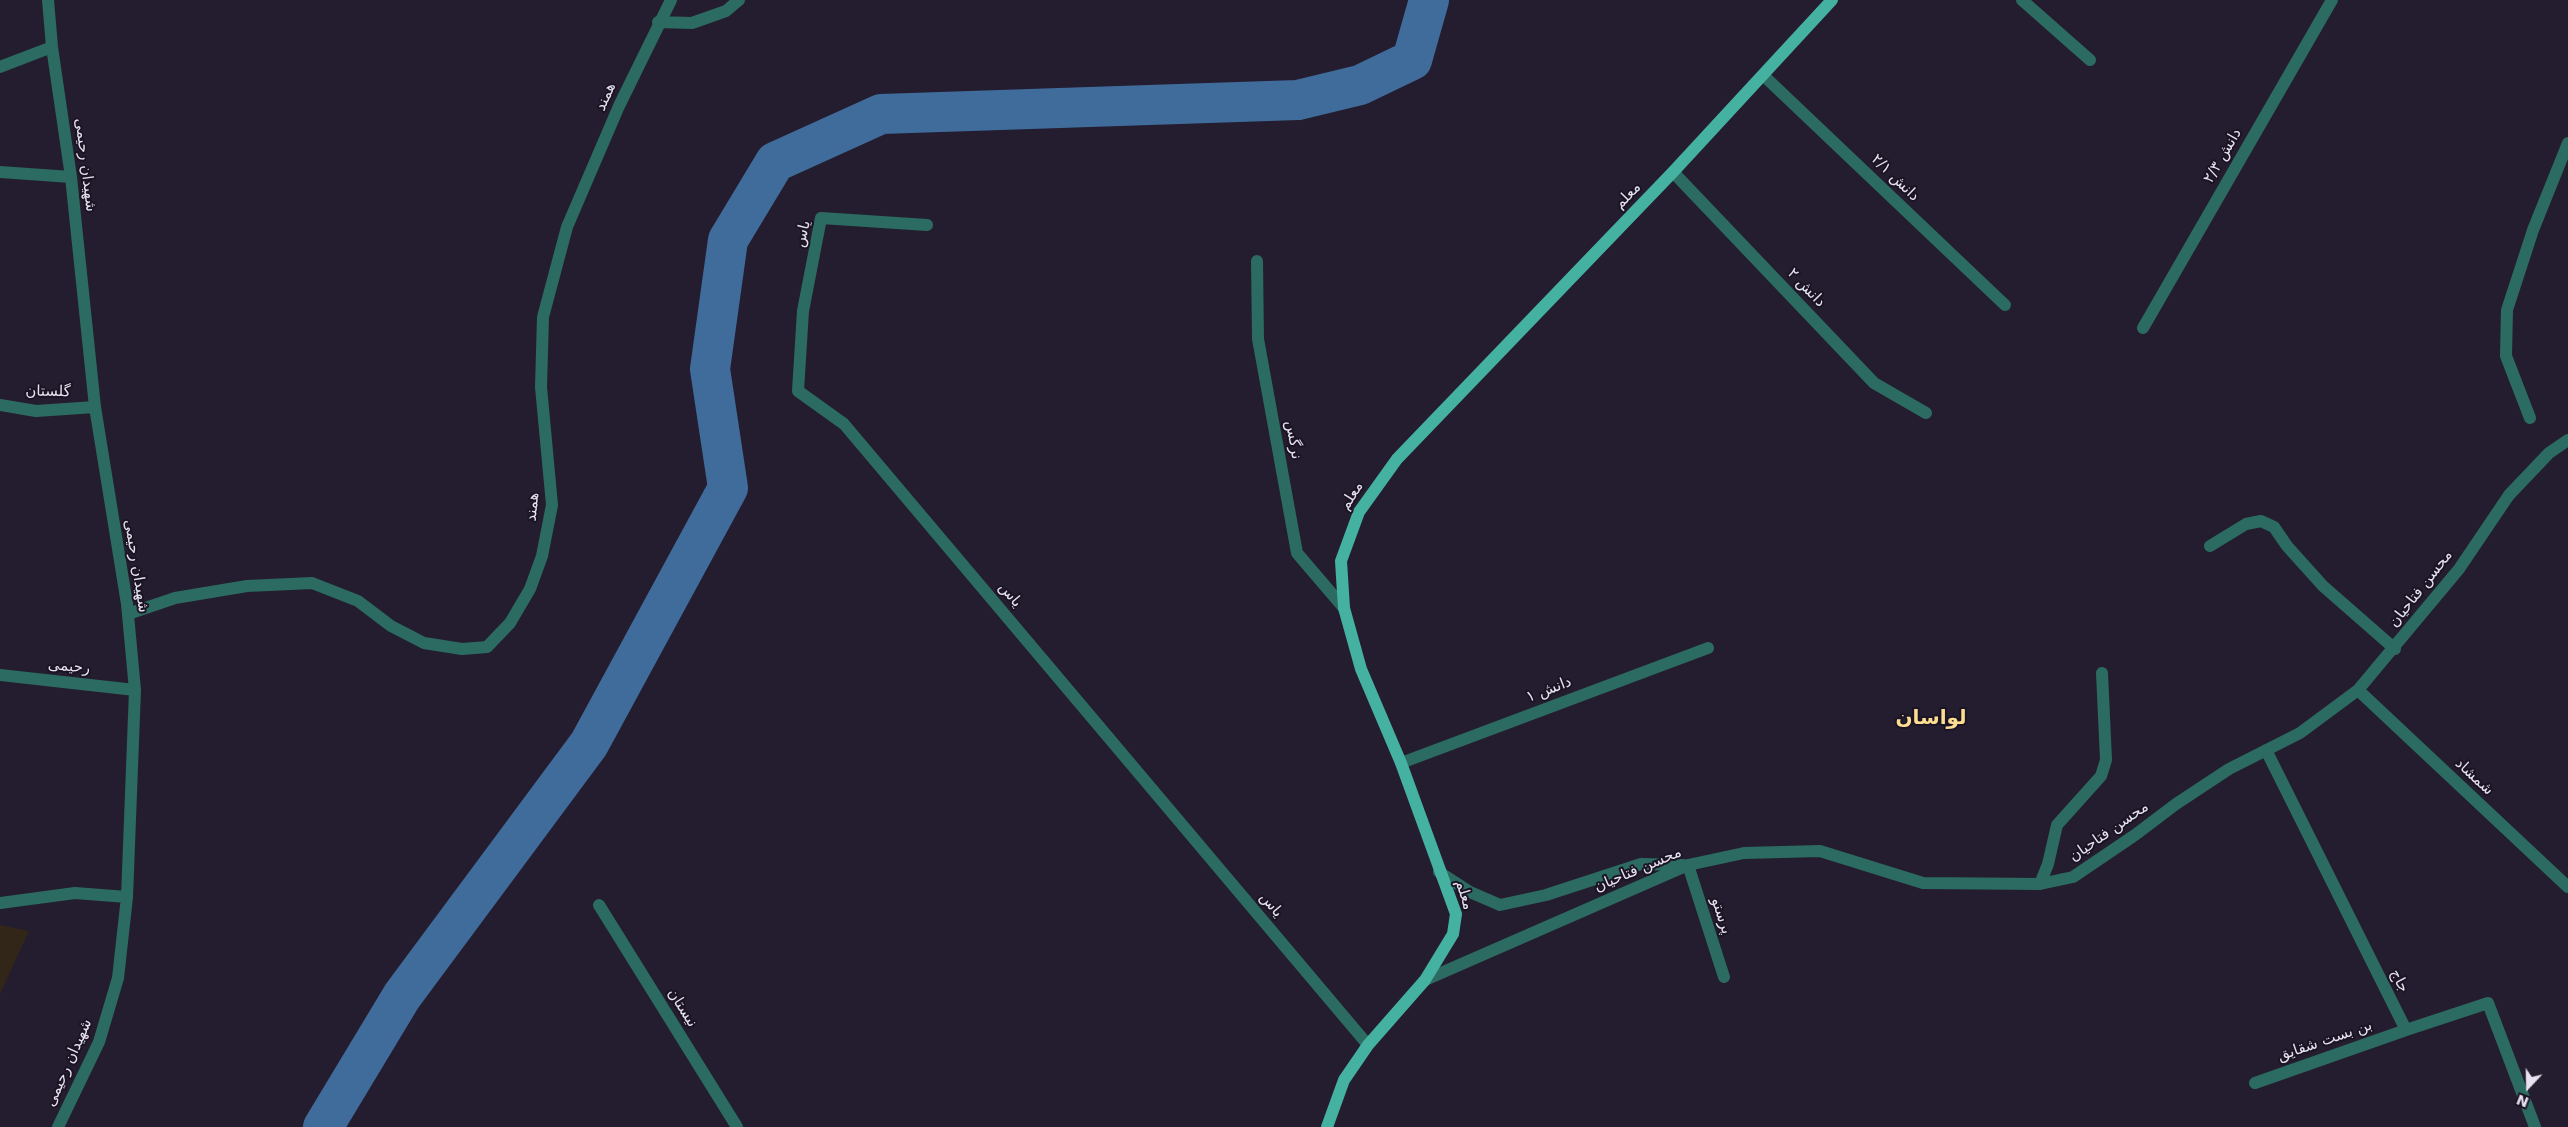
<!DOCTYPE html>
<meta charset="utf-8">
<style>
body{margin:0}
#map{position:relative;width:2568px;height:1127px;overflow:hidden;background:#241d2f;font-family:"DejaVu Sans",sans-serif}
canvas{display:block}
.north{position:absolute;left:2503px;top:1062px;width:50px;height:50px;-webkit-text-stroke:4px #1b1425;paint-order:stroke;rotate:201deg;font-size:14px;font-weight:700;line-height:20px;text-align:center;color:#e7e2ef}
.north::after{content:'';display:block;margin:auto;width:18px;height:22px;background:#e7e2ef;clip-path:polygon(50% 0,100% 100%,50% 72%,0 100%)}
</style>
<div id="map">
<canvas width="2568" height="1127"></canvas>
<div class="north">N</div>
</div>
<script>
const context = document.querySelector('canvas').getContext('2d');
context.lineJoin = 'round';
function paint(path, color) { context.fillStyle = color; context.fill(path, 'evenodd'); }
const poly = rows => new Path2D(rows.map(r => 'M' + r).join(''));
function strokePath(path, color, width, dash) { context.strokeStyle = color; context.lineWidth = width; context.lineCap = dash ? 'butt' : 'round'; context.setLineDash(dash || []); context.stroke(path); }
function label(font, color, halo, rows, align = 'center') {
  context.font = font + ' "DejaVu Sans","Noto Sans Arabic",sans-serif'; context.lineWidth = 4; context.setLineDash([]); context.textBaseline = 'middle'; context.strokeStyle = halo; context.fillStyle = color; for (const [text, x, y, turn = 0] of rows) {
    context.save(); context.translate(x, y); context.rotate((+turn || 0) * Math.PI / 180); context.textAlign = isNaN(turn) ? turn : align; if (halo) context.strokeText(text, 0, 0); context.fillText(text, 0, 0); context.restore();
  }
}
const medical = poly([
 [0,925,29,931,0,994]
]);
const river = poly([
 [323,1127,402,996,589,744,728,488,710,369,728,240,775,162,881,114,1298,100,1360,85,1412,60,1429,0]
]);
const minor = poly([
 [48,0,52,47,71,177,95,407,127,604,135,690,127,897,118,978,99,1042,58,1127],
 [2022,0,2090,60],
 [658,22,692,23,726,11,739,0],
 [0,67,52,47],
 [1763,75,2005,305],
 [0,172,71,177],
 [1673,172,1874,383,1926,413],
 [927,225,821,218,803,311,798,391,844,424,1368,1045],
 [1257,261,1258,339,1297,553,1344,608],
 [2143,328,2332,0],
 [0,405,36,411,95,407],
 [2530,418,2506,356,2507,310,2533,230,2568,143],
 [2210,546,2246,524,2261,521,2274,527,2287,546,2323,586,2395,649],
 [128,614,175,598,247,586,312,583,358,601,391,626,424,643,462,649,487,647,510,623,530,589,542,556,552,505,541,387,543,317,567,227,619,106,671,0],
 [0,675,135,690],
 [2358,690,2568,887],
 [2266,750,2406,1030,2488,1003,2535,1127],
 [1401,763,1708,648],
 [1688,865,1724,977],
 [1439,872,1470,892,1500,905,1546,895,1641,864,1683,865],
 [2040,884,2048,864,2057,825,2101,776,2106,760,2102,673],
 [0,903,75,893,127,897],
 [599,905,737,1127],
 [1425,980,1688,865,1744,853,1820,851,1923,883,2040,884,2073,877,2135,835,2176,804,2229,769,2300,733,2358,690,2459,569,2509,495,2549,453,2568,440],
 [2255,1083,2406,1030]
]);
const major = poly([
 [1327,1127,1344,1080,1368,1045,1425,980,1453,934,1456,914,1401,763,1361,669,1344,608,1341,561,1359,512,1397,459,1673,172,1832,0]
]);
const streetNames = [
 ["همند",606,97,-66],
 ["دانش ۲/۳",2223,156,-60],
 ["شهیدان رحیمی",85,165,83],
 ["دانش ۲/۱",1895,178,44],
 ["معلم",1628,196,-46],
 ["یاس",803,234,-76],
 ["دانش ۲",1806,288,46],
 ["گلستان",48,392,1],
 ["نرگس",1293,440,80],
 ["معلم",1352,496,-58],
 ["همند",533,507,-85],
 ["شهیدان رحیمی",136,566,81],
 ["محسن فتاحیان",2421,589,-52],
 ["یاس",1010,595,50],
 ["رحیمی",69,667,6],
 ["دانش ۱",1549,690,-21],
 ["شمشاد",2474,777,43],
 ["محسن فتاحیان",2109,832,-35],
 ["محسن فتاحیان",1638,870,-23],
 ["معلم",1464,895,73],
 ["یاس",1271,905,50],
 ["پرستو",1721,916,72],
 ["جاج",2399,981,63],
 ["نیستان",682,1008,58],
 ["بن بست شقایق",2325,1041,-19],
 ["شهیدان رحیمی",69,1063,-66]
];
const districtNames = [
 ["لواسان",1931,719]
];
paint(medical, '#322618');
strokePath(river, '#406c9c', 40);
strokePath(minor, '#2c6b61', 12);
strokePath(major, '#45b1a0', 12);
label('15px', '#e7e2ef', '#1b1425', streetNames);
label('bold 20px', '#fcdd92', '#1b1425', districtNames);
</script>
